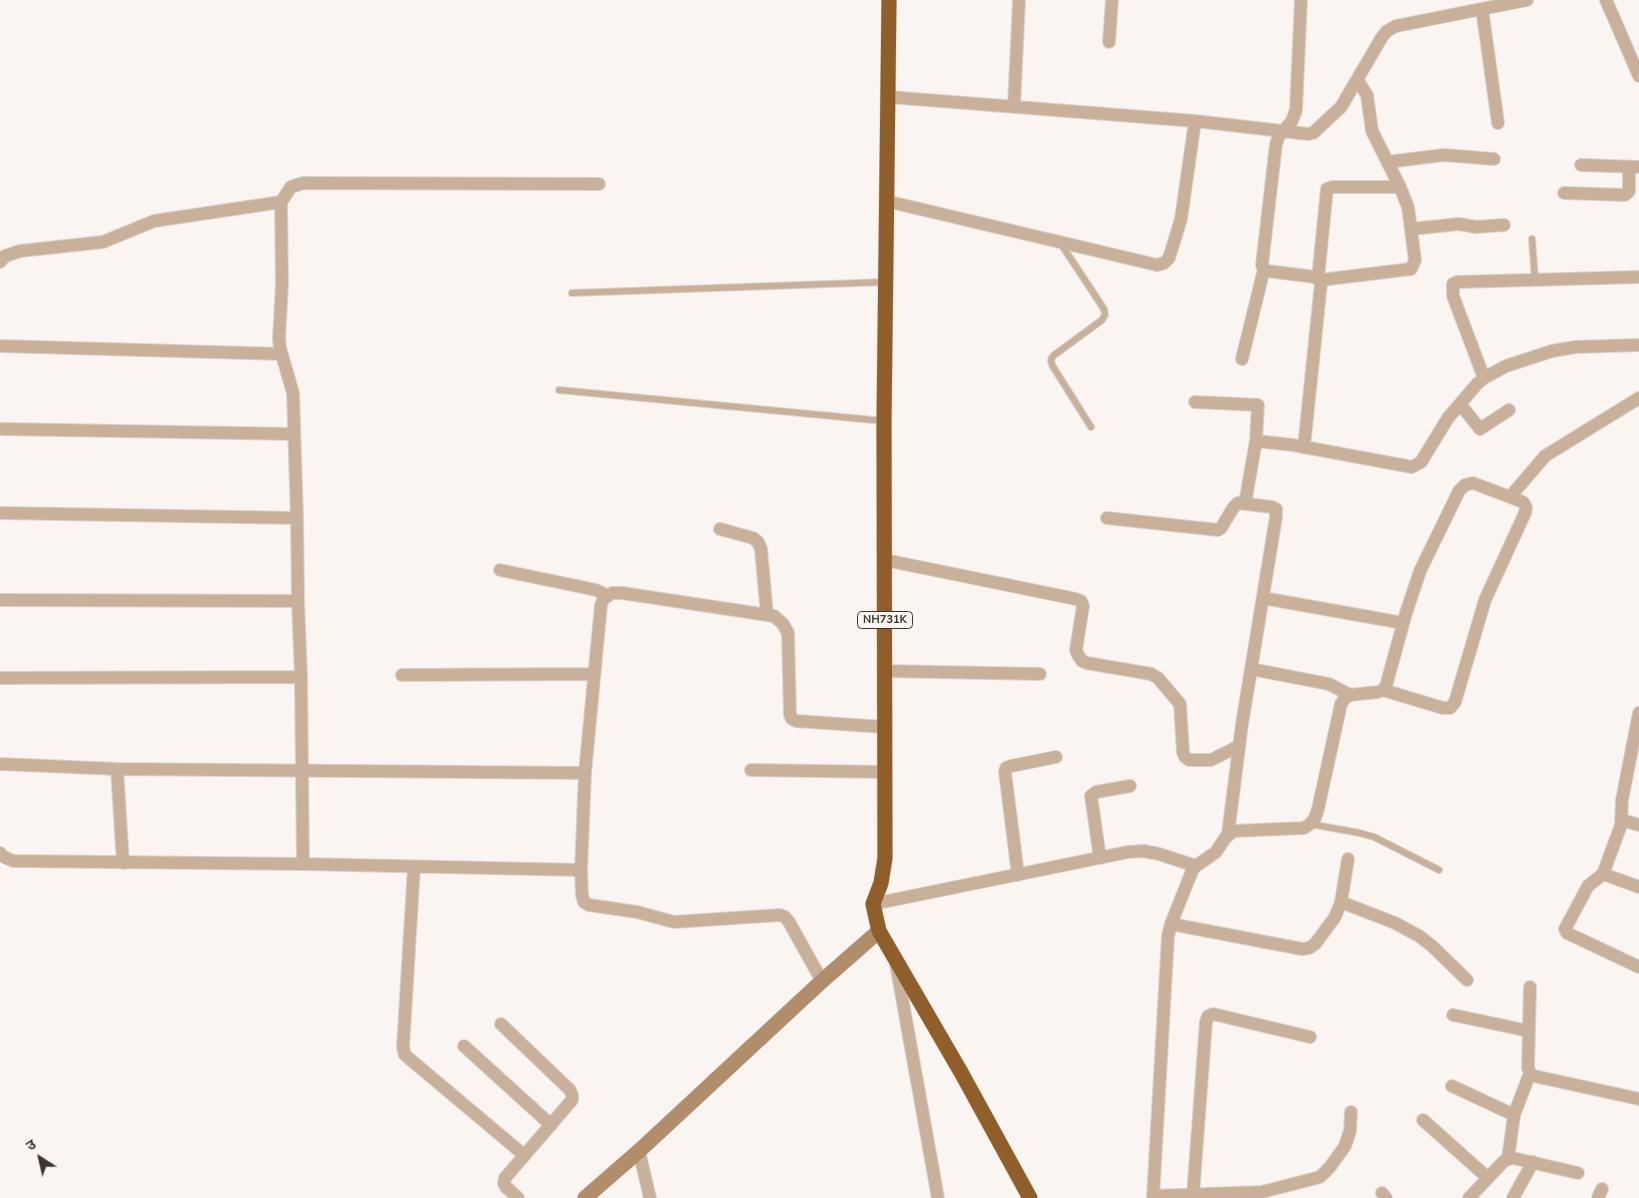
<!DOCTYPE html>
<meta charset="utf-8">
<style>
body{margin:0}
#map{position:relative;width:1639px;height:1198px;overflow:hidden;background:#fbf5f1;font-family:"Nunito Sans","Noto Sans Devanagari",sans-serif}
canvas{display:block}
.north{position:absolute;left:15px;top:1133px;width:50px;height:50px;-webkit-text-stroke:4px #fbf5f1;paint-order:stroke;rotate:325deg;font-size:14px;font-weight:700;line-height:20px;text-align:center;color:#3f342b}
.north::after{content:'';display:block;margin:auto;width:18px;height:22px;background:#3f342b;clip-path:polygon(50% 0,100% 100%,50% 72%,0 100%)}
</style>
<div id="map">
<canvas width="1639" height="1198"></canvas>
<div class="north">उ</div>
</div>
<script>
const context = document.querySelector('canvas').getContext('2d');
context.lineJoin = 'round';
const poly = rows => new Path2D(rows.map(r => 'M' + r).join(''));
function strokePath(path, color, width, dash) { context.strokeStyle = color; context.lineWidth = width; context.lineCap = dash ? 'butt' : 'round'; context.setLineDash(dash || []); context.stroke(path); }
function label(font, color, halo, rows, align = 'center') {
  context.font = font + ' "Nunito Sans",sans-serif'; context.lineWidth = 4.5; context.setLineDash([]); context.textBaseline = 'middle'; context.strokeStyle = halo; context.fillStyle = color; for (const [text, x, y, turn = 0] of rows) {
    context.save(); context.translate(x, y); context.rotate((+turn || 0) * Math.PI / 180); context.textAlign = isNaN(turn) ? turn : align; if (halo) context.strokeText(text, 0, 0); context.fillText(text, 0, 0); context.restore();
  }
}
const lane = poly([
 [1532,239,1535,280],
 [1061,244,1104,309,1105,315,1102,320,1053,356,1051,360,1052,365,1091,427],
 [572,293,886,282],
 [559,390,884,421],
 [1310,824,1360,833,1374,837,1439,870]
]);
const street = poly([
 [1606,0,1639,76],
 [1482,9,1498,123],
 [1109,42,1112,0],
 [889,97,1195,121,1308,134,1313,133,1341,107,1382,37,1387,31,1396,26,1527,0],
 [1014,107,1019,0],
 [1387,162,1444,155,1494,159],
 [1581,165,1639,167],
 [1564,193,1625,195,1629,191,1629,167],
 [886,201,1157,265,1164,263,1169,258,1181,219,1195,121],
 [1411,229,1459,224,1476,227,1504,225],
 [0,262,5,256,20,251,103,242,154,221,281,202],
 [1264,269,1267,271,1316,277,1321,283,1304,447],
 [1318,278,1327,189,1332,187,1400,187],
 [1320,280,1411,269,1415,260,1408,207,1400,187,1372,131,1367,95,1358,81],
 [0,346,282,354],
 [1242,359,1264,269,1262,265,1276,144,1279,136,1292,121,1296,110,1301,0],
 [1484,378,1453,296,1453,284,1457,282,1639,277],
 [1195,402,1258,405,1256,441,1245,503],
 [1460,404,1480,429,1509,410],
 [0,429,294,434],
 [1256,441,1293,445,1412,467,1421,462,1448,418,1477,384,1484,378,1506,366,1552,351,1576,347,1639,345],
 [1510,497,1545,456,1639,398],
 [0,513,297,518],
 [1107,518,1218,530,1221,528,1233,508,1238,503,1272,507,1276,509,1276,517,1242,724,1228,834],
 [720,529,753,538,758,542,761,549,767,615],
 [885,560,1076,599,1081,601,1083,606,1076,650,1078,655,1082,661,1087,663,1151,674,1158,678,1180,704,1183,752,1185,757,1189,760,1211,760,1239,746],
 [500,570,596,590,608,596],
 [1263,598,1403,623],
 [0,600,298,601],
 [1251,669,1329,684,1350,695],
 [885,671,1040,674],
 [402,675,594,674],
 [0,678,301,677],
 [1639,713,1622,800,1621,825,1603,874,1588,886,1565,929,1567,933,1639,967],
 [0,764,117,769,585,773],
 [117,769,123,863],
 [751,770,885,772],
 [1622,820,1639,825],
 [0,853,2,856,13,861,303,864,581,870],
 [1100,858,1091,796,1096,792,1130,786],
 [303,864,301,677,298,601,297,518,293,393,280,348,279,338,282,285,281,202,291,187,303,183,599,184],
 [414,867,403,1047,405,1055,524,1155],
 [1603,874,1639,887],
 [1018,875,1005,772,1006,768,1011,766,1056,757],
 [1341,902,1395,923,1419,936,1432,946,1467,980],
 [873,904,1128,852,1143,851,1159,854,1196,866],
 [1171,924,1302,949,1309,948,1315,944,1335,917,1341,902,1348,859],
 [896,964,938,1198],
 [822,981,789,922,785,917,780,915,674,922,637,912,589,905,584,902,582,895,581,870,585,773,601,605,604,598,608,596,612,593,622,593,774,616,783,624,788,633,790,715,792,719,796,721,884,727],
 [1530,987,1528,1068,1530,1073,1534,1076,1639,1099],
 [1453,1015,1529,1031],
 [501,1024,570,1090,572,1095,572,1100,505,1178,504,1183,506,1187,518,1198],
 [464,1046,551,1125],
 [1452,1086,1514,1115],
 [1423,1120,1488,1178],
 [639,1151,650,1198],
 [1508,1159,1514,1115,1530,1073],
 [1382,1193,1386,1198],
 [1193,1195,1206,1022,1208,1016,1213,1014,1310,1037],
 [1153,1196,1262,1192,1320,1177,1330,1167,1345,1146,1350,1131,1351,1112],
 [1153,1198,1168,936,1171,924,1192,871,1196,866,1216,852,1225,838,1234,831,1304,828,1310,824,1315,818,1318,809,1341,704,1345,698,1350,695,1378,692,1383,690,1386,686,1406,613,1420,571,1459,491,1465,485,1473,483,1523,502,1526,507,1525,513,1485,600,1455,702,1450,708,1443,708,1383,690],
 [1469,1198,1504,1161,1508,1159,1513,1158,1578,1173],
 [1513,1198,1533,1162],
 [1598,1198,1602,1189]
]);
const secondary = poly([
 [585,1198,639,1151,822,981,879,931]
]);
const highway = poly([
 [889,0,884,421,885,858,881,883,873,904,879,931,962,1074,1030,1198]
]);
const shields = [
 [885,620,55]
];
const shieldNames = [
 ["NH731K",885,620]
];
strokePath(lane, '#d9d2cd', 8);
strokePath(street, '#d9d2cd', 14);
strokePath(secondary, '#d9d2cd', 16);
strokePath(highway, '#d9d2cd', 16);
strokePath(lane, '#c9b09a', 6);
strokePath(street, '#c9b09a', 12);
strokePath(secondary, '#b18d6c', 15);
strokePath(highway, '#905e2a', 15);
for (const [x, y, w] of shields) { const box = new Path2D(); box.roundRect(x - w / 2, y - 8.5, w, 17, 4); context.fillStyle = '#fbf5f1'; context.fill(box); strokePath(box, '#3f342b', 1); }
label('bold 11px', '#3f342b', null, shieldNames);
</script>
